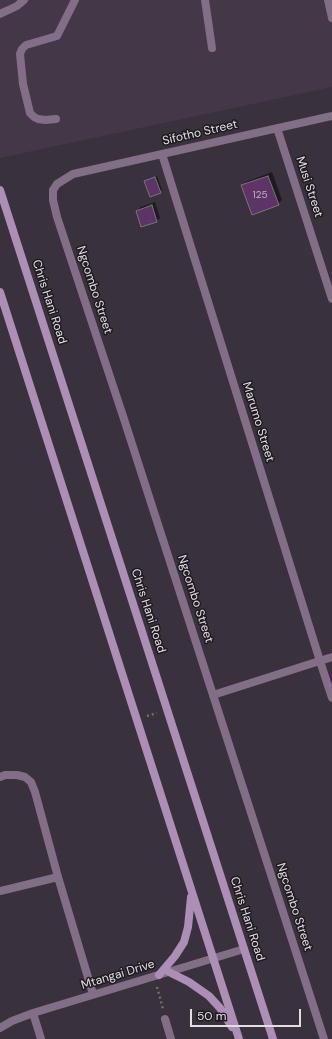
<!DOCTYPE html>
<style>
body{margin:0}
#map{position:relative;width:332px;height:1039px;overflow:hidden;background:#39313b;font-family:"DM Sans",sans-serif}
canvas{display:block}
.scale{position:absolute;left:190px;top:1009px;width:111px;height:18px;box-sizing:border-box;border:2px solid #e3dee5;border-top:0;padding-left:5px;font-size:12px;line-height:14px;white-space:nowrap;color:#e3dee5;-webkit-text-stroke:3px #1e1a1f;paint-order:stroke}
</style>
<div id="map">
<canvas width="332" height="1039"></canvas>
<div class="scale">50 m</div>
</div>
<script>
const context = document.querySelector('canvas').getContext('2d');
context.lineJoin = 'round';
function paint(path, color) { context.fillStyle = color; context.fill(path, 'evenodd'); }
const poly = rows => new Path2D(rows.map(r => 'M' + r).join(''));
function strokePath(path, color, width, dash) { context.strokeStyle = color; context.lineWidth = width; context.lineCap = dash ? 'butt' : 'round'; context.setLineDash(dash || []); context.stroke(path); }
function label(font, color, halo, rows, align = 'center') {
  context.font = font + ' "DM Sans",sans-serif'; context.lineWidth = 3; context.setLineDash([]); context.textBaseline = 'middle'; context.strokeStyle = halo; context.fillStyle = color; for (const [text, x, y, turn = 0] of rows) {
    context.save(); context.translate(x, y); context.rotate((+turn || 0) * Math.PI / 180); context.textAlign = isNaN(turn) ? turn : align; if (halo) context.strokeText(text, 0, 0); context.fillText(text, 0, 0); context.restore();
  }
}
const built = poly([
 [0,0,332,0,332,87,0,158]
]);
const shadow = poly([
 [272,172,282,200,278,204,242,186,246,182],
 [157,176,162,190,160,192,145,181,147,180],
 [155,202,160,218,156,221,137,211,141,207]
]);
const building = poly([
 [268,176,279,205,252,215,241,185,268,176],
 [155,177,161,193,150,197,144,181,155,177],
 [152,205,157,222,141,227,136,211,152,205]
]);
const path = poly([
 [147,716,157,713],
 [157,987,163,1009]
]);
const service = poly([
 [205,0,212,48],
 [328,0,332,18],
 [0,14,17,6,24,0],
 [56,119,45,120,38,119,34,117,30,113,23,84,20,54,22,49,26,45,33,43,57,36,75,0]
]);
const pedestrian = poly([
 [213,695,332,657]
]);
const minor = poly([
 [277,128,332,299],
 [162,154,320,661,332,698],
 [0,777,5,775,17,775,25,777,31,782,35,792,58,877,93,994],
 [0,891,58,877],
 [33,1013,41,1039],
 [165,1019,171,1039],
 [0,1028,12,1021,33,1013,244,949],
 [324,1039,123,416,57,217,53,200,53,190,57,184,73,174,332,116]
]);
const secondary = poly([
 [0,190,273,1039],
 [0,292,239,1039],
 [169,972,189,982,209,996,220,1008,232,1027],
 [159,975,175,956,184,942,188,927,191,897]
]);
const numberNames = [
 ["125",260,195]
];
const streetNames = [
 ["Sifotho Street",200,133,-13],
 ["Musi Street",309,187,72],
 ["Ngcombo Street",94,290,72],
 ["Chris Hani Road",49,302,72],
 ["Marumo Street",258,422,73],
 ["Ngcombo Street",195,599,72],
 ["Chris Hani Road",148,611,72],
 ["Ngcombo Street",294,907,72],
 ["Chris Hani Road",247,919,72],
 ["Mtangai Drive",118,975,-17]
];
paint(built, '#443848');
paint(shadow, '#0007');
paint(building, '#5d3368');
strokePath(building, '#7c737f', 1);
strokePath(path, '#736c75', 2.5, [2, 3]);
strokePath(service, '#826e87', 8);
strokePath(pedestrian, '#826e87', 8);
strokePath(minor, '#826e87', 8);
strokePath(secondary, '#ad8eb6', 8);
label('10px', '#c2b3c6', null, numberNames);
label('12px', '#e3dee5', '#1e1a1f', streetNames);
</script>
